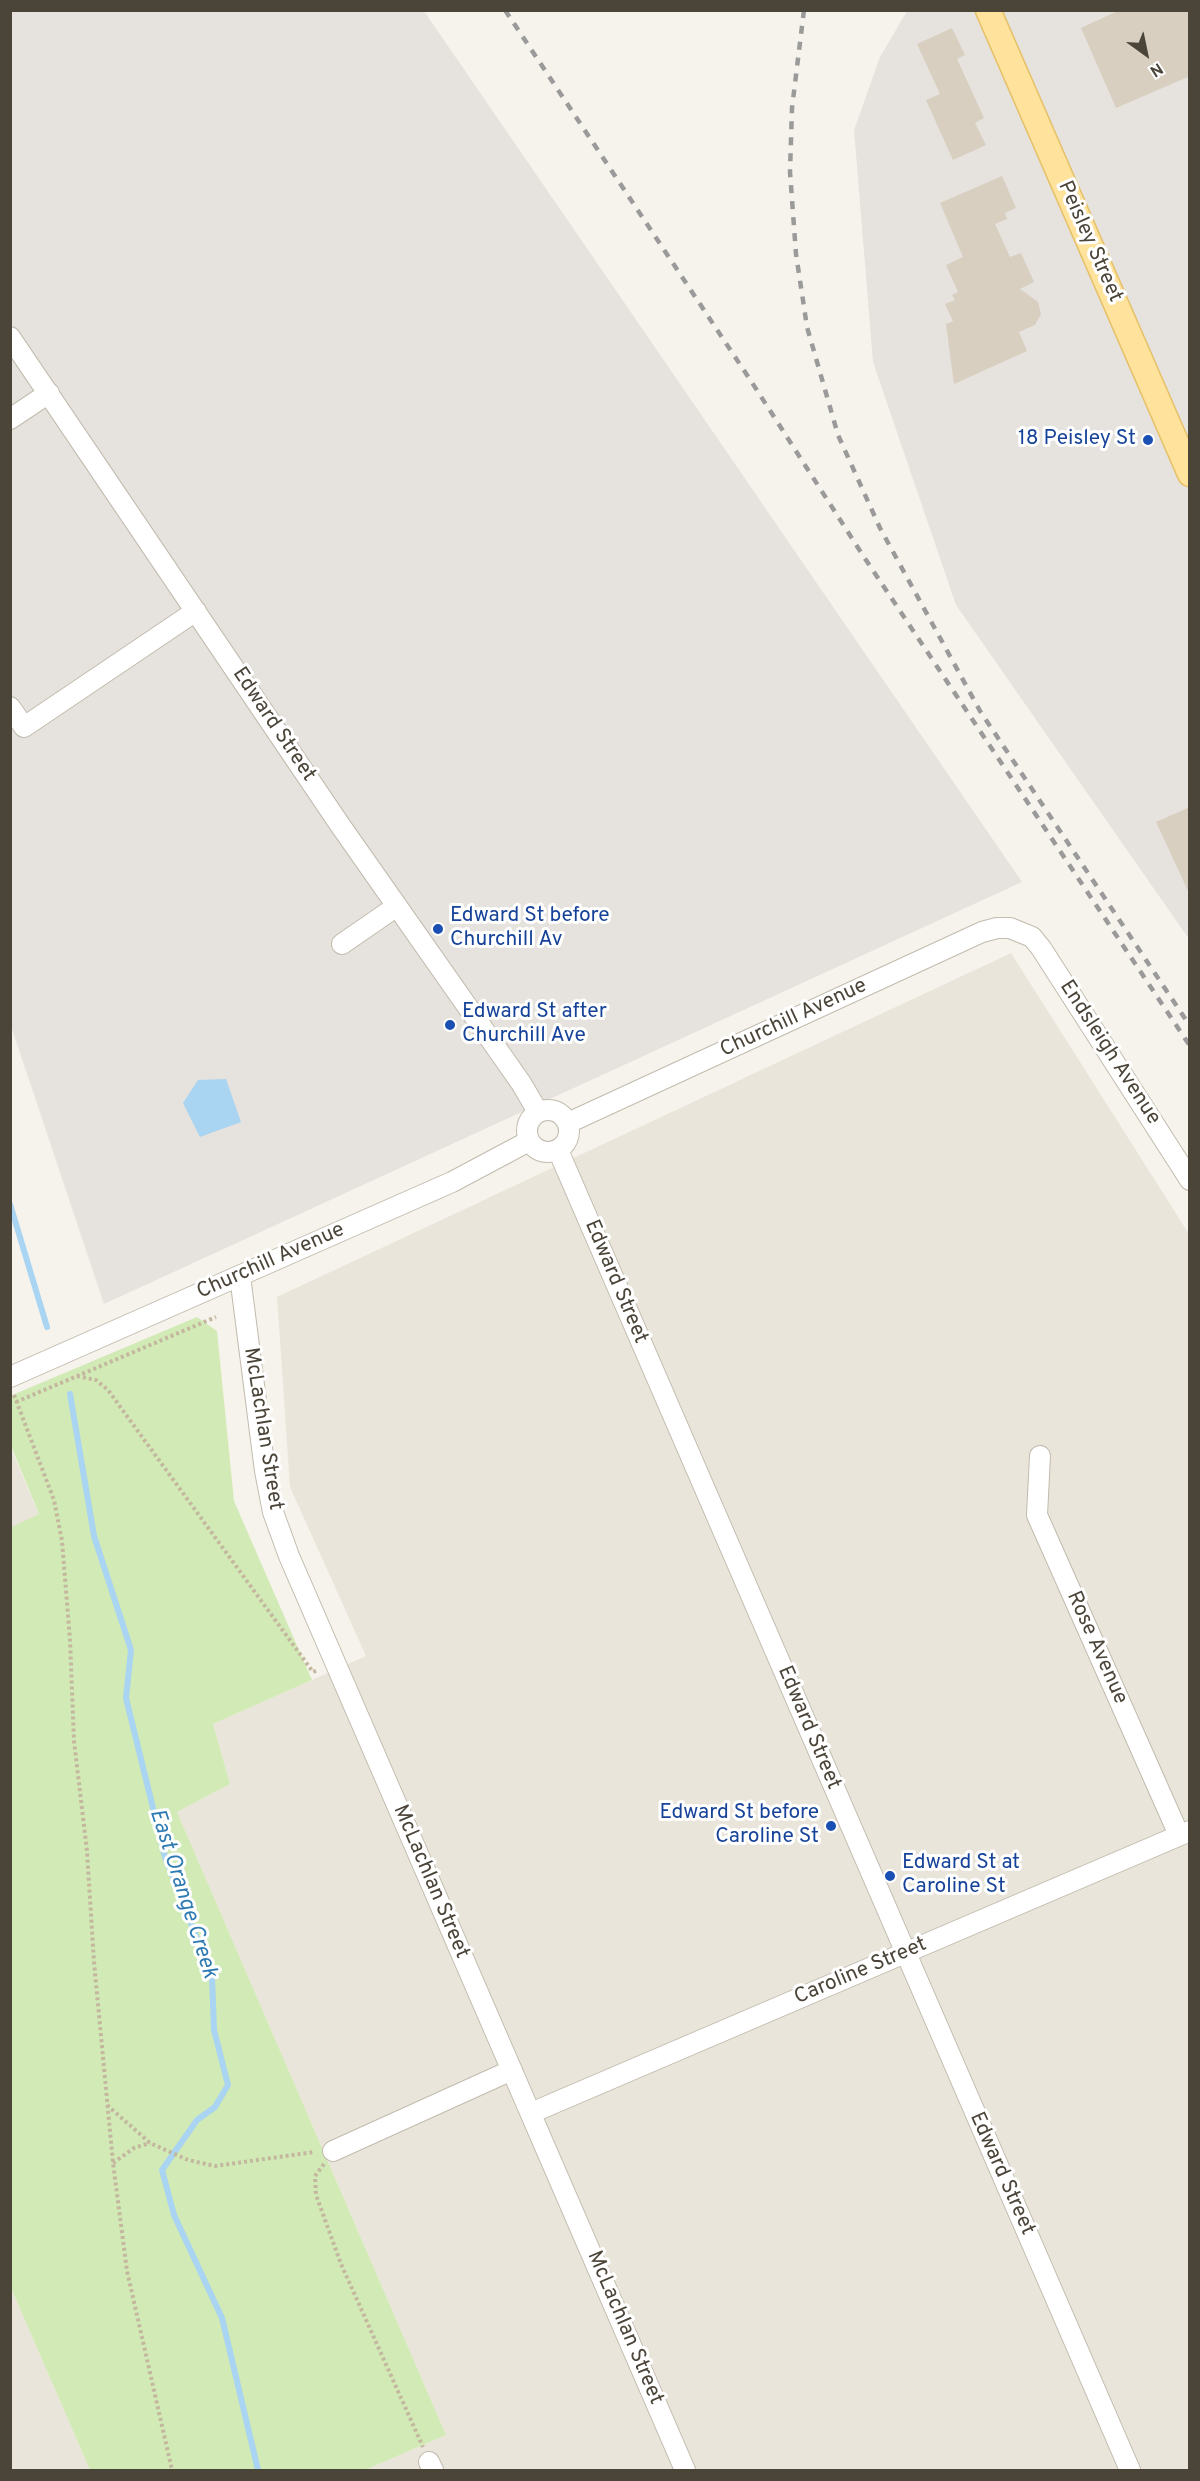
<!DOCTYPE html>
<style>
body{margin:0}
#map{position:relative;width:1200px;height:2481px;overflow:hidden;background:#f6f3ec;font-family:Overpass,sans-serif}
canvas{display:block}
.frame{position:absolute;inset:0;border:12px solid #4b4439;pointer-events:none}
.north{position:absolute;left:1116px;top:24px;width:60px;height:60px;-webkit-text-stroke:4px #fff;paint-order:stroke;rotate:147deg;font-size:16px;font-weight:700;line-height:24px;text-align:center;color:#4b4439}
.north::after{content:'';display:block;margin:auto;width:21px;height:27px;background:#4b4439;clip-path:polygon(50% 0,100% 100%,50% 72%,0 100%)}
</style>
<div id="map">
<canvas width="1200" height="2481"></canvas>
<div class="frame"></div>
<div class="north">N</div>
</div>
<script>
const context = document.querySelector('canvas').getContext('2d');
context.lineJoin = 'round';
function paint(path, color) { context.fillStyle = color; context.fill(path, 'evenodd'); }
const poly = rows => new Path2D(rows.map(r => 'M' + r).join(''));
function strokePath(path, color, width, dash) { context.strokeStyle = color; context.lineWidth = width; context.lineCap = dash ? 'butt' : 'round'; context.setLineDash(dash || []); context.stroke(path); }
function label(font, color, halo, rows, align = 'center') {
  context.font = font + ' Overpass,sans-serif'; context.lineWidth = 6; context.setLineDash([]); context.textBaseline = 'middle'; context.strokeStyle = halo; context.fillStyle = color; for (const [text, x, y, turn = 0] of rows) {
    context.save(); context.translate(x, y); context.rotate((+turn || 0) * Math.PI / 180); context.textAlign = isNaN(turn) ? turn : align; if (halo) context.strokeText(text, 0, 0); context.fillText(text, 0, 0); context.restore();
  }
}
const residential = poly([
 [1011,953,1189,1234,1189,2470,365,2470,446,2435,177,1812,230,1784,213,1724,366,1656,290,1487,277,1297],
 [10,1446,39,1515,11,1528,10,1528],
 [11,2288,90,2470,11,2470]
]);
const industrial = poly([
 [10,11,424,11,1022,882,104,1304,11,1026],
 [907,11,1189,11,1189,939,956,605,873,362,854,130,880,57]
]);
const green = poly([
 [197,1317,217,1331,234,1501,312,1680,213,1724,230,1784,177,1812,446,2435,365,2470,90,2470,11,2288,10,1528,39,1514,11,1446,10,1396]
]);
const water = poly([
 [226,1079,241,1122,200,1137,183,1103,198,1080]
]);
const stream = poly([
 [10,1204,47,1327],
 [70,1394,94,1536,131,1650,126,1698,165,1857,212,1977,214,2030,228,2085,215,2107,197,2120,162,2170,174,2215,222,2318,258,2470]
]);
const building = poly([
 [1120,10,1190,10,1190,76,1116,108,1081,28],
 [952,28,965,55,957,59,984,118,975,123,986,145,953,160,926,100,940,94,917,44],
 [1002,176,1016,208,1005,213,1007,219,995,224,1010,257,1021,253,1034,282,1020,289,1038,302,1041,314,1035,325,1019,332,1027,351,954,384,946,324,953,321,945,304,955,300,952,295,958,292,946,265,963,257,940,203],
 [1190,807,1190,895,1156,822]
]);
const path = poly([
 [77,1376,96,1380,108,1390,313,1672,318,1670],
 [14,1395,54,1500,62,1541,70,1640,74,1741,87,1851,94,1962,113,2163,127,2271,172,2470],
 [16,1402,216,1317],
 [107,2105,150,2143,188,2160,215,2166,314,2152],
 [113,2163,134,2148,150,2143],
 [324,2164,315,2176,316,2195,341,2264,423,2447]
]);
const minor = poly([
 [10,337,340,825,521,1083,538,1112],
 [10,419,49,393],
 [10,707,24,727,196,611],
 [342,944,397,906],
 '527 1131a21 21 0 1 1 42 0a21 21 0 1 1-42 0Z',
 [568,1123,982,932,997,928,1010,928,1032,937,1041,948,1190,1180],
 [558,1150,1130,2470],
 [240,1276,265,1471,273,1512,289,1556,685,2470],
 [10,1377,452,1182,529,1141],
 [1040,1456,1037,1515,1179,1835],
 [531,2113,1190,1831],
 [333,2151,512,2070],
 [429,2462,433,2470]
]);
const major = poly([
 [988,10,1190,474]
]);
const rail = poly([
 [505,10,751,381,864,557,1190,1046],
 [804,10,792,108,790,172,796,254,807,327,838,435,880,528,980,711,1190,1026]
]);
const markers = [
 [1148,440,6,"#1a4fb4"],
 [438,929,6,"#1a4fb4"],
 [450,1025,6,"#1a4fb4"],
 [831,1826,6,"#1a4fb4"],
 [890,1876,6,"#1a4fb4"]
];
const streetNames = [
 ["Peisley Street",1089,242,66],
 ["Edward Street",273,725,56],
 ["Churchill Avenue",794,1019,-25],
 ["Endsleigh Avenue",1109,1053,57],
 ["Churchill Avenue",271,1262,-24],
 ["Edward Street",615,1282,67],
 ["McLachlan Street",262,1429,81],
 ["Rose Avenue",1096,1648,66],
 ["Edward Street",808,1728,67],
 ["McLachlan Street",430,1882,67],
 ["Caroline Street",861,1972,-23],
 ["Edward Street",1001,2174,66],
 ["McLachlan Street",624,2328,67]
];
const transitNames = [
 ["18 Peisley St",1136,440,"right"],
 ["Edward St before",450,917],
 ["Churchill Av",450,941],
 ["Edward St after",462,1013],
 ["Churchill Ave",462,1037],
 ["Edward St before",819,1814,"right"],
 ["Caroline St",819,1838,"right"],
 ["Edward St at",902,1864],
 ["Caroline St",902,1888]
];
const waterNames = [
 ["East Orange Creek",182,1894,72]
];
paint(residential, '#eae5da');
paint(industrial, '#e6e2dd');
paint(green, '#d2eab5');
paint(water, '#a9d4f2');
strokePath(stream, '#a9d4f2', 6);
paint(building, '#d8cfc1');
strokePath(minor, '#c2bbae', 22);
strokePath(major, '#e6c16a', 27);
strokePath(path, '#c4b79f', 4, [3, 3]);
strokePath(minor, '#fff', 20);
strokePath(major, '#ffe39c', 24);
strokePath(rail, '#9a9a9a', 4.5, [8, 8]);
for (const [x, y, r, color] of markers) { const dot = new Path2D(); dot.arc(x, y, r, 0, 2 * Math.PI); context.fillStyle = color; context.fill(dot); strokePath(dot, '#fff', 2); }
label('21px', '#4b4439', '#fff', streetNames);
label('21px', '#164399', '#fff', transitNames, 'left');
label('italic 22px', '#2e7ab2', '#fff', waterNames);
</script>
